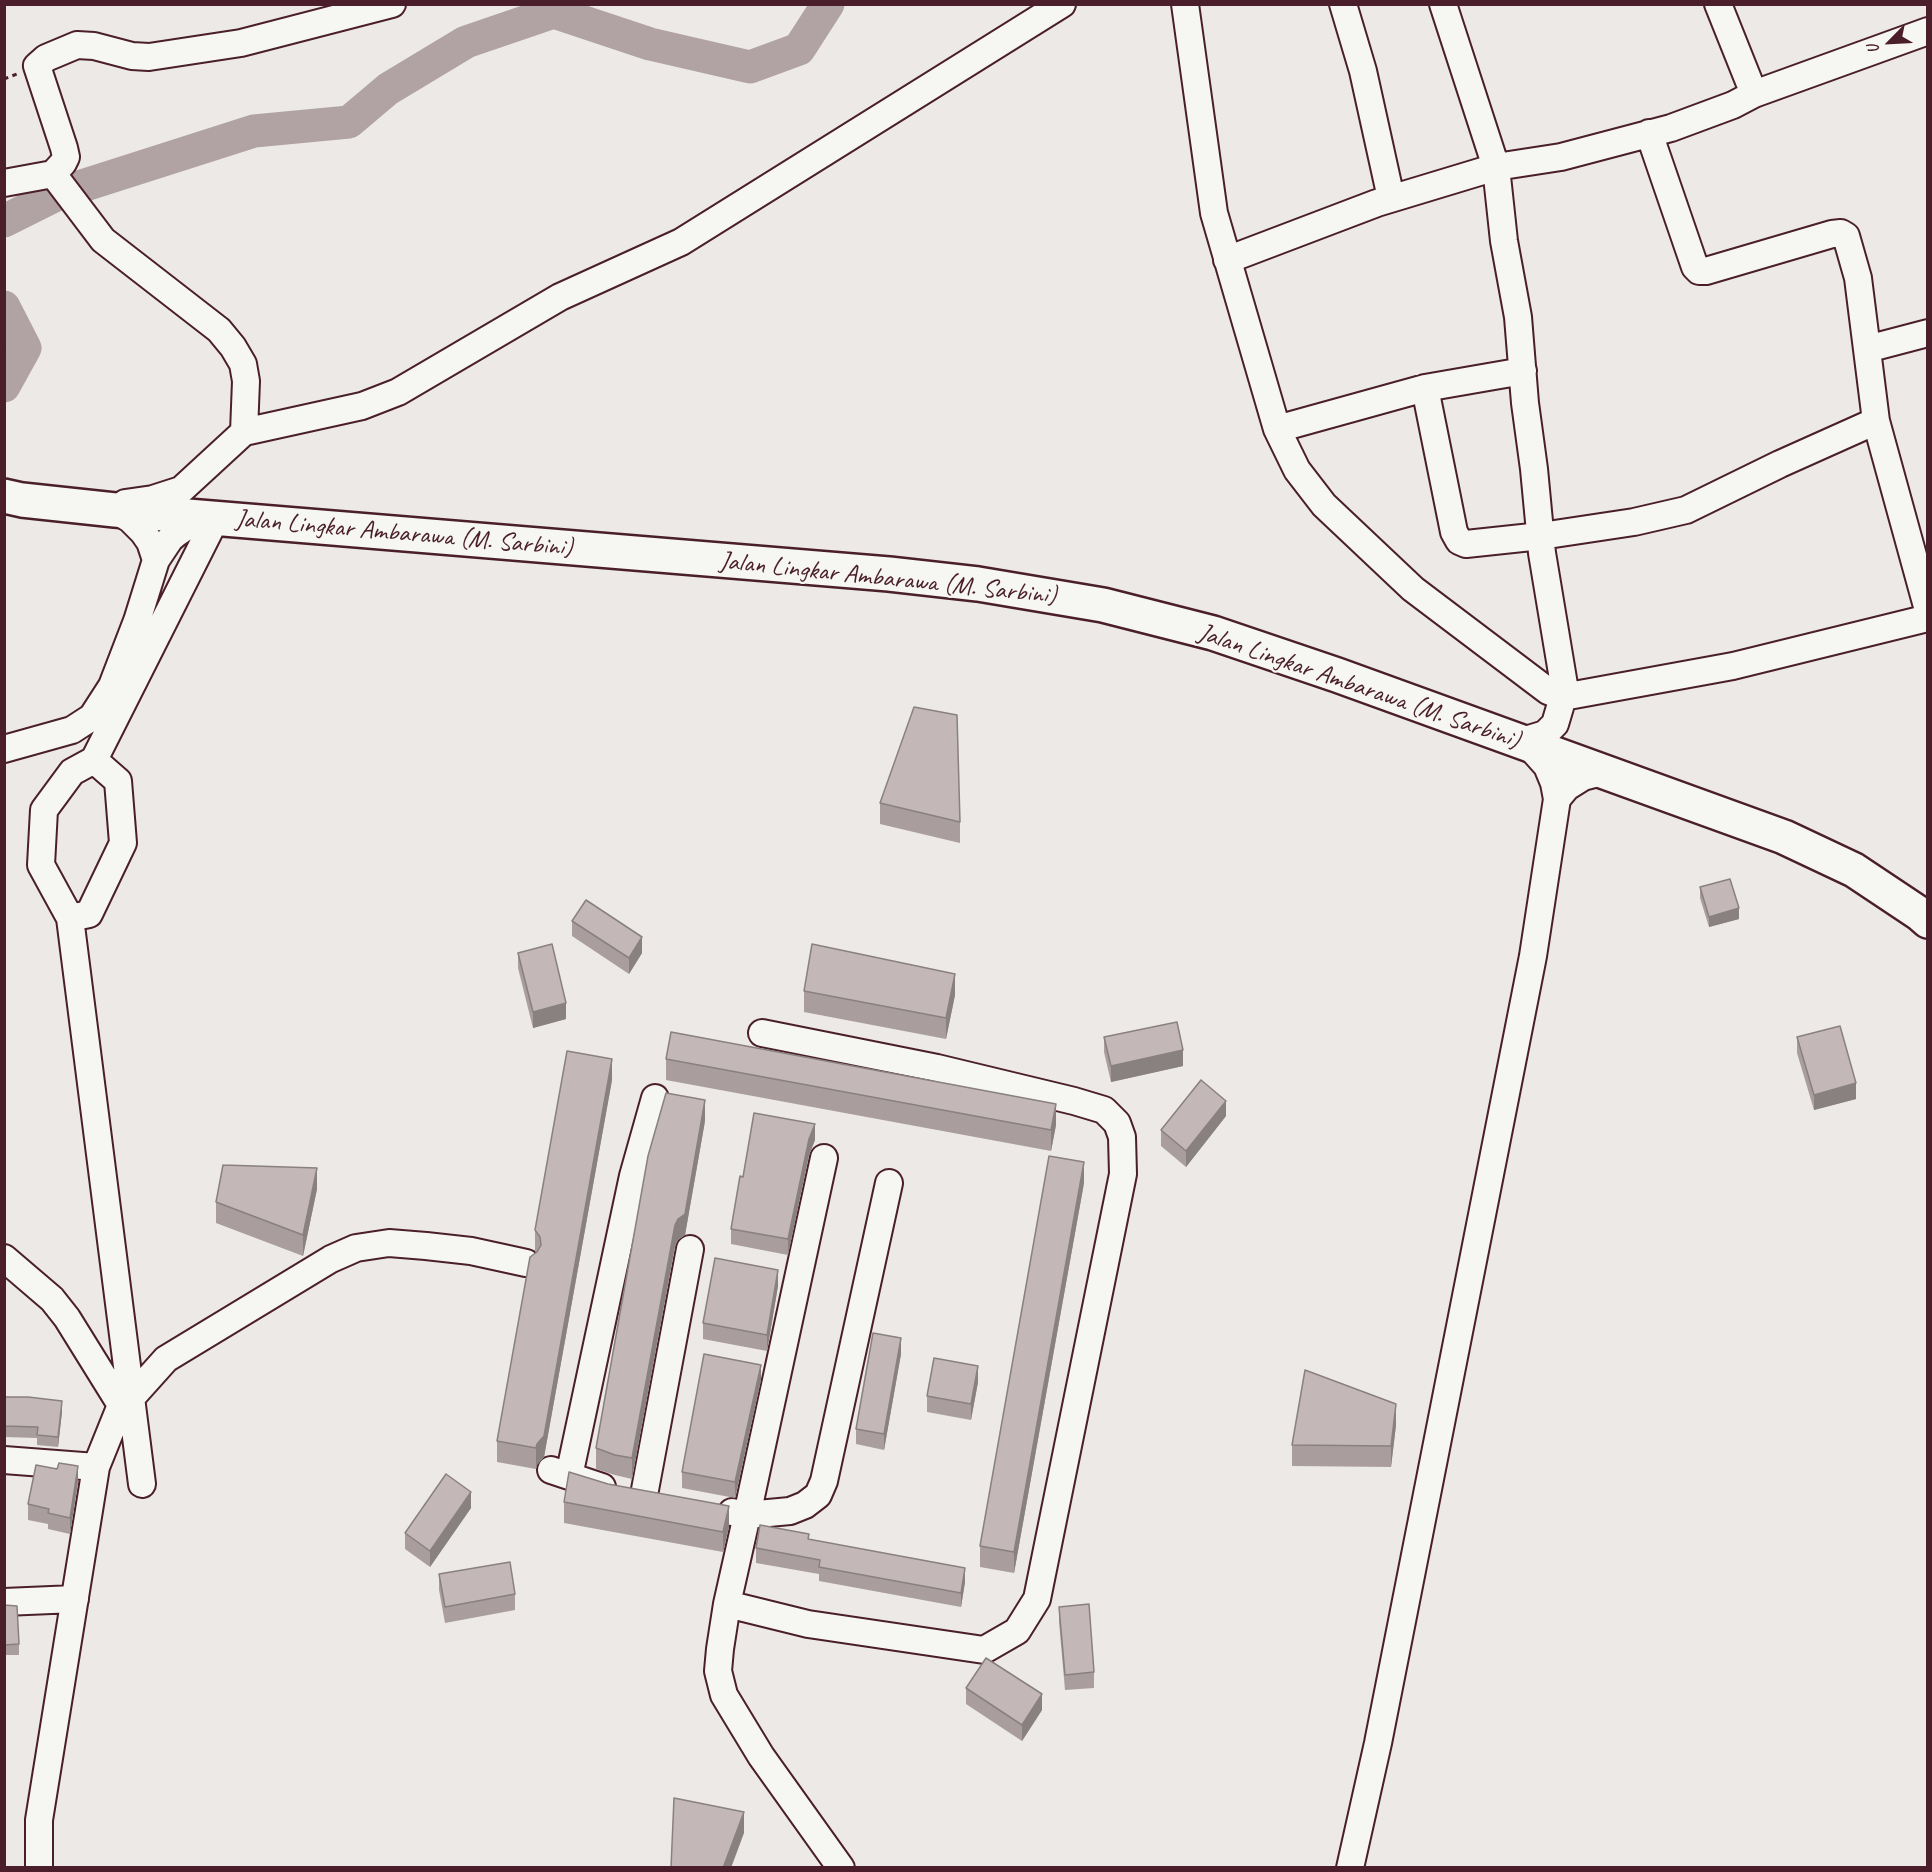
<!DOCTYPE html>
<style>
body{margin:0}
#map{position:relative;width:1932px;height:1872px;overflow:hidden;background:#ece9e6;font-family:Caveat,sans-serif}
canvas{display:block}
.frame{position:absolute;inset:0;border:6px solid #4a1f2b;pointer-events:none}
.north{position:absolute;left:1860px;top:12px;width:60px;height:60px;-webkit-text-stroke:4px #f6f6f2;paint-order:stroke;rotate:246deg;font-size:16px;font-weight:700;line-height:24px;text-align:center;color:#4a1f2b}
.north::after{content:'';display:block;margin:auto;width:21px;height:27px;background:#4a1f2b;clip-path:polygon(50% 0,100% 100%,50% 72%,0 100%)}
</style>
<div id="map">
<canvas width="1932" height="1872"></canvas>
<div class="frame"></div>
<div class="north">U</div>
</div>
<script>
const context = document.querySelector('canvas').getContext('2d');
context.lineJoin = 'round';
const poly = rows => new Path2D(rows.map(r => 'M' + r).join(''));
function strokePath(path, color, width, dash) { context.strokeStyle = color; context.lineWidth = width; context.lineCap = dash ? 'butt' : 'round'; context.setLineDash(dash || []); context.stroke(path); }
function paint(path, color) { context.fillStyle = color; context.fill(path, 'evenodd'); }
function label(font, color, halo, rows, align = 'center') {
  context.font = font + ' Caveat,sans-serif'; context.lineWidth = 4.5; context.setLineDash([]); context.textBaseline = 'middle'; context.strokeStyle = halo; context.fillStyle = color; for (const [text, x, y, turn = 0] of rows) {
    context.save(); context.translate(x, y); context.rotate((+turn || 0) * Math.PI / 180); context.textAlign = isNaN(turn) ? turn : align; if (halo) context.strokeText(text, 0, 0); context.fillText(text, 0, 0); context.restore();
  }
}
const river = poly([
 [4,221,60,193,254,131,349,122,388,89,466,42,554,12,650,44,750,67,799,49,828,4],
 [4,307,25,348,4,386]
]);
const path = poly([
 [4,79,17,74]
]);
const minor = poly([
 [1185,4,1214,213,1277,429,1297,470,1324,505,1413,589,1548,691,1563,697,1733,666,1928,618],
 [1343,4,1363,71,1391,198],
 [1443,4,1496,167,1504,241,1518,317,1525,403,1534,469,1542,553,1564,685,1563,697,1555,724,1545,734,1519,742],
 [1718,4,1754,94],
 [1649,133,1695,267,1699,271,1706,271,1832,234,1841,233,1846,236,1858,278,1876,421,1928,610],
 [4,183,53,174],
 [1227,260,1377,203,1496,167,1561,157,1671,128,1733,105,1754,94,1928,31],
 [1867,349,1928,333],
 [1425,388,1454,532,1459,541,1466,544,1541,536,1634,522,1686,510,1780,464,1876,421],
 [1277,429,1425,388,1523,371],
 [244,432,246,381,243,364,233,347,219,330,103,240,53,174,63,163,66,157,64,148,37,66,46,58,77,45,94,46,132,56,149,57,241,43,392,4],
 [125,503,153,499,181,490,244,432,362,406,398,392,560,297,681,242,1062,4],
 [115,510,130,519,143,532,150,542,156,560],
 [1530,747,1547,766,1554,783,1557,799,1567,787,1583,777,1602,772],
 [4,749,72,730,92,717,112,686,137,621,156,560,170,539,177,533,190,524,210,519],
 [94,760,216,518],
 [70,918,89,914,123,843,118,781,94,760,72,772,44,810,41,865,70,918,142,1484],
 [824,1158,747,1515,790,1511,805,1505,818,1495,824,1481,889,1183],
 [4,1258,52,1299,67,1318,121,1405,96,1467,39,1820,39,1868],
 [131,1398,166,1359,331,1259,356,1248,389,1243,426,1246,471,1251,526,1263],
 [4,1460,96,1467],
 [551,1470,602,1487],
 [569,1476,633,1176,655,1098],
 [644,1495,690,1249],
 [732,1512,747,1515,727,1604,720,1649,718,1671,724,1695,761,1756,841,1868],
 [4,1602,75,1599],
 [727,1604,808,1624,984,1650,1017,1631,1037,1599,1123,1174,1122,1137,1117,1123,1104,1110,1074,1101,937,1068,762,1033],
 [1350,1868,1378,1743,1533,956,1557,799]
]);
const highway = poly([
 [4,496,22,500,115,510,889,574,978,584,1103,605,1213,633,1337,675,1784,837,1854,870,1920,914,1928,921]
]);
const wall = poly([
 [880,803,960,822,960,843,880,824],
 [1700,887,1739,919,1709,927,1700,898],
 [572,921,642,953,629,974,572,936],
 [518,953,566,1019,533,1028,518,968],
 [804,991,955,995,946,1039,804,1012],
 [1104,1037,1183,1066,1111,1082,1104,1052],
 [1797,1037,1856,1099,1814,1110,1797,1053],
 [666,1059,1056,1125,1051,1151,666,1080],
 [612,1080,544,1457,537,1465,536,1469,497,1462,497,1441,536,1253,535,1251,535,1230],
 [1226,1116,1186,1167,1161,1146,1161,1130],
 [705,1121,685,1235,678,1240,675,1246,632,1479,615,1475,596,1469,596,1448],
 [815,1140,809,1155,788,1255,731,1244,731,1229,743,1177],
 [1084,1183,1014,1573,980,1567,980,1546],
 [317,1189,303,1256,216,1223,216,1202],
 [778,1286,767,1351,703,1339,703,1323],
 [901,1354,884,1450,856,1444,856,1429],
 [761,1380,735,1498,682,1488,682,1472],
 [978,1382,971,1420,927,1412,927,1396],
 [4,1397,62,1412,58,1447,37,1445,37,1438,4,1437],
 [1396,1425,1391,1467,1292,1466,1292,1445],
 [57,1469,78,1482,70,1534,48,1529,48,1524,28,1520,28,1504],
 [564,1502,729,1527,723,1552,564,1523],
 [471,1508,430,1567,405,1549,405,1533],
 [809,1539,965,1582,961,1607,819,1581,819,1574,756,1563,756,1548],
 [439,1574,515,1594,515,1610,445,1623,439,1590],
 [4,1605,19,1644,19,1655,4,1655],
 [1059,1607,1094,1672,1094,1688,1065,1690,1059,1622],
 [966,1688,1042,1710,1022,1741,966,1704]
]);
const shadedWall = poly([
 [1739,908,1739,919,1709,927,1709,917],
 [642,937,642,953,629,974,629,958],
 [955,974,955,995,946,1039,946,1018],
 [566,1003,566,1019,533,1028,533,1012],
 [1183,1050,1183,1066,1111,1082,1111,1066],
 [612,1059,612,1080,544,1457,537,1465,536,1469,536,1448],
 [1856,1083,1856,1099,1814,1110,1814,1095],
 [705,1100,705,1121,685,1235,678,1240,675,1246,632,1479,632,1458,675,1225],
 [1226,1101,1226,1116,1186,1167,1186,1151],
 [1056,1104,1056,1125,1051,1151,1051,1130],
 [815,1124,815,1140,809,1155,788,1255,788,1239,809,1139],
 [1084,1162,1084,1183,1014,1573,1014,1552],
 [317,1168,317,1189,303,1256,303,1235],
 [778,1270,778,1286,767,1351,767,1335],
 [901,1338,901,1354,884,1450,884,1434],
 [761,1365,761,1380,735,1498,735,1482],
 [978,1366,978,1382,971,1420,971,1404],
 [62,1401,62,1412,58,1447,58,1437],
 [1396,1404,1396,1425,1391,1467,1391,1446],
 [78,1466,78,1482,70,1534,70,1518],
 [471,1492,471,1508,430,1567,430,1551],
 [729,1506,729,1527,723,1552,723,1532],
 [965,1568,965,1582,961,1607,961,1593],
 [1042,1694,1042,1710,1022,1741,1022,1725],
 [744,1812,744,1833,731,1868,723,1868]
]);
const building = poly([
 [914,707,957,715,960,822,880,803,914,707],
 [1730,879,1739,908,1709,917,1700,887,1730,879],
 [586,900,642,937,629,958,572,921,586,900],
 [552,944,566,1003,533,1012,518,953,552,944],
 [812,944,955,974,946,1018,804,991,812,944],
 [1177,1022,1183,1050,1111,1066,1104,1037,1177,1022],
 [1840,1026,1856,1083,1814,1095,1797,1037,1840,1026],
 [671,1032,1056,1104,1051,1130,666,1059,671,1032],
 [567,1051,612,1059,544,1436,537,1444,536,1448,497,1441,530,1257,537,1252,541,1245,540,1237,535,1230,567,1051],
 [1201,1080,1226,1101,1186,1151,1161,1130,1201,1080],
 [666,1093,705,1100,685,1214,678,1219,675,1225,632,1458,615,1455,596,1448,648,1156,666,1093],
 [754,1113,815,1124,809,1139,788,1239,731,1229,740,1176,743,1177,754,1113],
 [1049,1156,1084,1162,1014,1552,980,1546,1049,1156],
 [223,1165,317,1168,303,1235,216,1202,223,1165],
 [715,1258,778,1270,767,1335,703,1323,715,1258],
 [873,1333,901,1338,884,1434,856,1429,873,1333],
 [704,1354,761,1365,735,1482,682,1472,704,1354],
 [934,1358,978,1366,971,1404,927,1396,934,1358],
 [1305,1370,1396,1404,1391,1446,1292,1445,1305,1370],
 [4,1397,28,1397,62,1401,58,1437,37,1435,38,1427,4,1426,4,1397],
 [59,1463,78,1466,70,1518,48,1513,49,1509,28,1504,36,1465,57,1469,59,1463],
 [569,1472,608,1484,729,1506,723,1532,564,1502,569,1472],
 [446,1474,471,1492,430,1551,405,1533,446,1474],
 [760,1525,809,1534,808,1539,965,1568,961,1593,819,1567,820,1560,756,1548,760,1525],
 [510,1562,515,1594,445,1607,439,1574,510,1562],
 [1089,1604,1094,1672,1065,1675,1059,1607,1089,1604],
 [4,1605,17,1606,19,1644,4,1645,4,1605],
 [986,1658,1042,1694,1022,1725,966,1688,986,1658],
 [674,1798,744,1812,723,1868,671,1868,674,1798]
]);
const streetNames = [
 ["Jalan Lingkar Ambarawa (M. Sarbini)",404,534,5],
 ["Jalan Lingkar Ambarawa (M. Sarbini)",888,579,6],
 ["Jalan Lingkar Ambarawa (M. Sarbini)",1359,687,19]
];
strokePath(river, '#b1a2a3', 33);
strokePath(minor, '#4a1f2b', 30);
strokePath(highway, '#4a1f2b', 38);
strokePath(path, '#4a1f2b', 3, [4.5, 4.5]);
strokePath(minor, '#f6f6f2', 26);
strokePath(highway, '#f6f6f2', 33);
paint(wall, '#a99d9d');
paint(shadedWall, '#898080');
paint(building, '#c4b7b7');
strokePath(building, '#898080', 1.5);
label('26px', '#4a1f2b', '#f6f6f2', streetNames);
</script>
